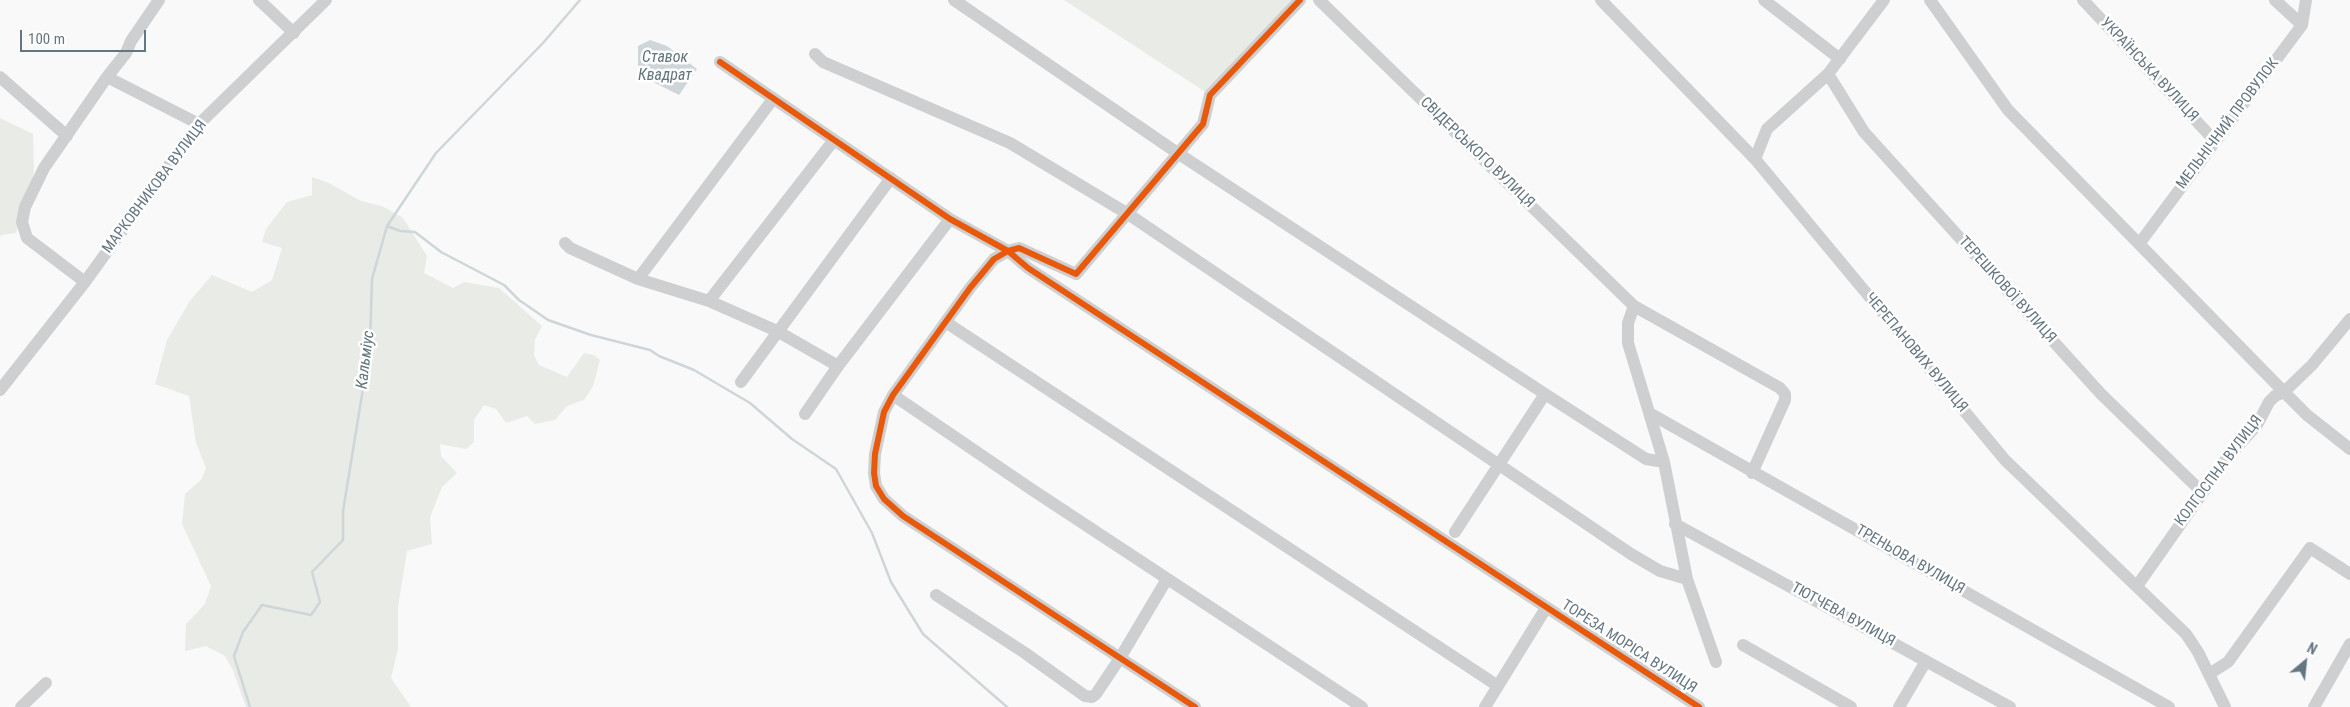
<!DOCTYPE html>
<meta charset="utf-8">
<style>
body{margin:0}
#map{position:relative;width:2350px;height:707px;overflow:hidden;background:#f9f9f9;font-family:"Roboto Condensed",sans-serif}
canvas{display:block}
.north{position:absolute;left:2280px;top:637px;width:50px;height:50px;-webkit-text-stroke:4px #fff;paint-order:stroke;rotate:28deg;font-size:14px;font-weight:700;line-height:20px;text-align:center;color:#657683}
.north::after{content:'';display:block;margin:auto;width:18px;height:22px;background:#657683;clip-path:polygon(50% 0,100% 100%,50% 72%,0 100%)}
.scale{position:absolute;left:20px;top:30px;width:126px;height:22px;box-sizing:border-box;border:2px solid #657683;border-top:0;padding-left:6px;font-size:15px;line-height:18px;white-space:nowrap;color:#657683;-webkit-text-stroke:4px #fff;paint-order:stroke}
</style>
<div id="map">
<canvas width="2350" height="707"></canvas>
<div class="north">N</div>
<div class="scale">100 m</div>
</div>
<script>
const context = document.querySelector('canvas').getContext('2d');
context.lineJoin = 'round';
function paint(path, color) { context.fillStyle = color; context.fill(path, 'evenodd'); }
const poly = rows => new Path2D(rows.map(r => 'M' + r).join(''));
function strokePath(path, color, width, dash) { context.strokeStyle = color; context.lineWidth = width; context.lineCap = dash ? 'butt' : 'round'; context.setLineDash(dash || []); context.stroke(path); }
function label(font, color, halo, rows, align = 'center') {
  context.font = font + ' "Roboto Condensed",sans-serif'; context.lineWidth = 5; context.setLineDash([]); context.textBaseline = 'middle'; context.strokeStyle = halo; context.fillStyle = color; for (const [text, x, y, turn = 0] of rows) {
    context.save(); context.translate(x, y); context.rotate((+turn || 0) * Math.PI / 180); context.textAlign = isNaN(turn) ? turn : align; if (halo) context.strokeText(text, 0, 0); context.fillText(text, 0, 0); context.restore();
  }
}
const green = poly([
 [1064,0,1292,0,1210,95],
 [0,118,33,134,34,172,16,233,1,235,0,238],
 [312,177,329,183,361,201,382,206,403,218,427,256,424,273,453,288,464,282,499,288,542,326,535,340,534,355,539,365,567,377,584,353,594,355,600,360,593,386,584,400,567,406,555,420,535,424,527,416,506,423,496,409,484,405,474,420,474,442,466,449,440,444,441,456,457,473,442,487,430,517,432,544,407,551,398,607,398,649,391,678,411,707,246,707,233,670,225,656,206,646,185,651,186,624,205,604,211,586,182,524,185,494,201,480,206,468,196,443,189,396,155,384,167,340,189,302,212,275,252,292,272,280,282,248,262,242,266,229,287,202,312,195]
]);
const water = poly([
 [650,40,667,46,697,69,679,95,655,83,638,66,638,46]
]);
const stream = poly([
 [387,226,400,231,415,232,441,252,504,285,519,300,548,320,591,335,650,350,659,356,694,370,750,403,792,439,836,469,872,533,891,582,923,634,1007,707],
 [250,707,234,656,243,632,262,605,311,615,320,602,312,572,343,540,343,511,370,346,372,279,387,226,436,153,543,43,580,0]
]);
const minor = poly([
 [259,0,294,33],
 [954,0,1179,154,1545,394,1646,459,1664,462],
 [1319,0,1634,306,1780,388,1785,394,1785,400,1752,473],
 [1601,0,1755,159,2005,460,2186,634,2198,652,2225,707],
 [1764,0,1840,59],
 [1930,0,2008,110,2284,392,2307,415,2350,449],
 [2083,0,2215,141],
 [2275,0,2302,25],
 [815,54,823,62,1010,143,1128,214,1631,554,1660,571,1687,579],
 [720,62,950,219,1008,251,1028,268,1699,707],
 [1828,74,1864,132,2101,394,2202,492],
 [0,77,67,136],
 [107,77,199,124],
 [1755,159,1767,129,1828,74,1884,0],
 [565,243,570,248,638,279,709,301,777,331,838,366],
 [2139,244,2302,25,2306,0],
 [638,279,773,99],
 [85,282,27,238,22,222,25,207,44,168,107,77,126,53,131,41,159,0],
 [709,301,834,140],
 [1634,306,1628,323,1628,343,1664,462,1687,579,1716,662],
 [947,323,1498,686],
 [741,382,891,178],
 [0,390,85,282,199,124,326,0],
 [893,395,1031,489,1362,707],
 [805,414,838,366,950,219],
 [1651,414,2169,707],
 [1675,524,2010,707],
 [1455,532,1545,394],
 [2137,586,2227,458,2257,425,2269,402,2275,396,2284,392,2312,365,2350,319],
 [936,595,1025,653,1085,696,1092,697,1096,694,1120,658,1167,579],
 [1743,645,1851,707],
 [2209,674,2228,662,2310,548,2350,574],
 [21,707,46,683],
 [1195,707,903,516,884,499,876,486,874,473,875,454,884,412,893,395,970,288,994,259,1008,251,1019,248,1076,274,1203,124,1210,95,1300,0],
 [1485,707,1546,608],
 [1899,707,1926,661],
 [2314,707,2350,644]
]);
const cycleway = poly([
 [720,62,950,219,1008,251,1028,268,1699,707],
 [1195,707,903,516,884,499,876,486,874,473,875,454,884,412,893,395,970,288,994,259,1008,251,1019,248,1076,274,1203,124,1210,95,1300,0]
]);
const streetNames = [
 ["УКРАЇНСЬКА ВУЛИЦЯ",2149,70,47],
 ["МЕЛЬНIЧНИЙ ПРОВУЛОК",2228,124,-53],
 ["СВIДЕРСЬКОГО ВУЛИЦЯ",1477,153,44],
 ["МАРКОВНИКОВА ВУЛИЦЯ",155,187,-53],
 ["ТЕРЕШКОВОЇ ВУЛИЦЯ",2007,290,48],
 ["ЧЕРЕПАНОВИХ ВУЛИЦЯ",1916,353,50],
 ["КОЛГОСПНА ВУЛИЦЯ",2219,471,-53],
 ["ТРЕНЬОВА ВУЛИЦЯ",1910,560,30],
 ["ТЮТЧЕВА ВУЛИЦЯ",1843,615,29],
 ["ТОРЕЗА МОРІСА ВУЛИЦЯ",1629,647,33]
];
const waterNames = [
 ["Ставок",665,58],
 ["Квадрат",665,76],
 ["Кальміус",366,360,-83]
];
paint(green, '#e8ebe6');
paint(water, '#ced6d9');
strokePath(stream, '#ced6d9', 2.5);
strokePath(minor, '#cecfd0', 12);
strokePath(cycleway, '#e8590c', 6);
label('15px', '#657683', '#fff', streetNames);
label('italic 16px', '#60757c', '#fff', waterNames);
</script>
